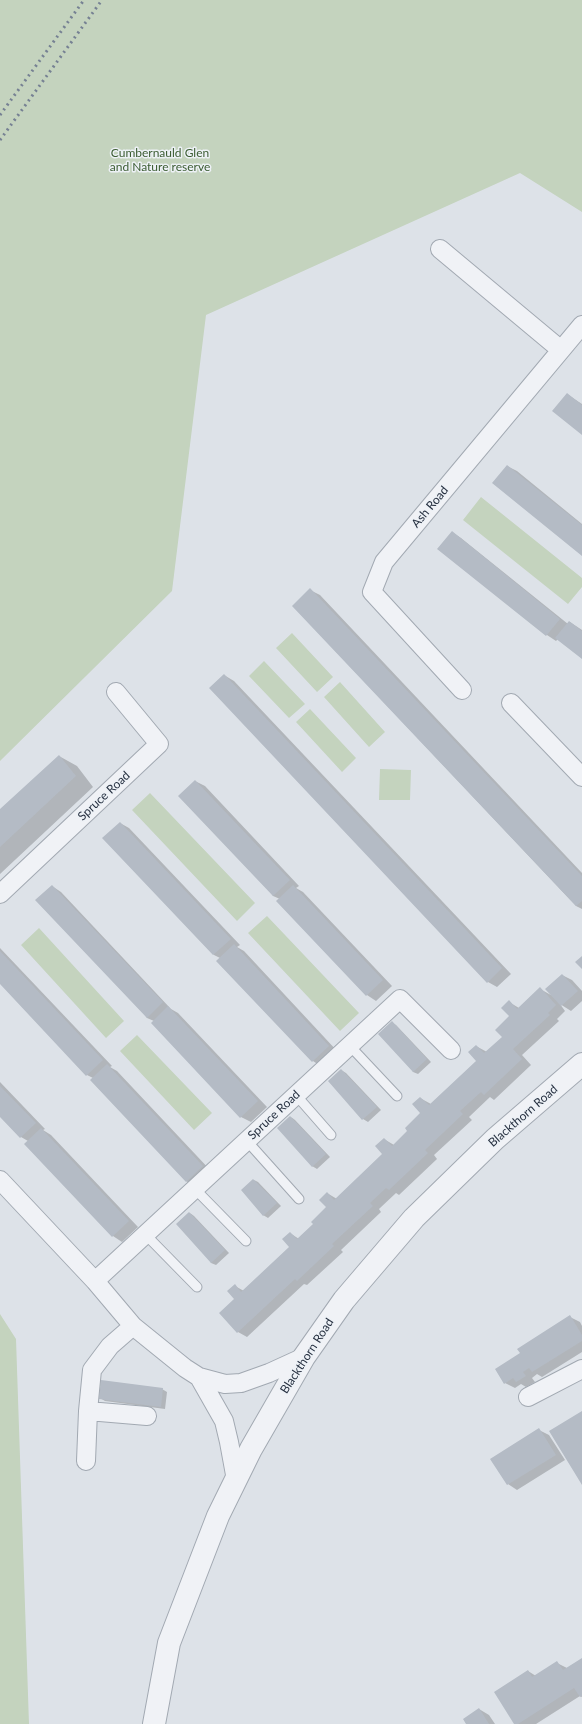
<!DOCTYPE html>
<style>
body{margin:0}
canvas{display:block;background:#dde2e8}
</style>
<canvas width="582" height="1724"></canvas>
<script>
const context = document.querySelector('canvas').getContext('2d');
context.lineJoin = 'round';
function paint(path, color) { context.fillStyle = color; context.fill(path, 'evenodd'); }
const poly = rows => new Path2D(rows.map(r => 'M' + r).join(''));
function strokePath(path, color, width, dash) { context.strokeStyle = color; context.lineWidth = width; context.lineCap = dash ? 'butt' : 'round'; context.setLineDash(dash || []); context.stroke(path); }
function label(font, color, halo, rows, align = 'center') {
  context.font = font + ' Lato,sans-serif'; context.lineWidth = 3; context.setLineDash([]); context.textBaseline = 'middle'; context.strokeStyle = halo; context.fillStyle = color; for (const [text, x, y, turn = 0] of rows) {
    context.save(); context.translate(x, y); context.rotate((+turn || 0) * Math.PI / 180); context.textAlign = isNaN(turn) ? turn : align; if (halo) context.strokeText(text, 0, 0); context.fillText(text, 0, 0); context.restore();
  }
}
const green = poly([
 [0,0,582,0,582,212,520,173,206,315,172,591,0,761],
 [481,497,582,578,582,587,568,604,463,520],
 [292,633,333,677,317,692,276,648],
 [264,661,305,704,289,718,249,676],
 [340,682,385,732,369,747,324,697],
 [310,709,356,758,342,772,296,722],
 [380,769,411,770,410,800,379,800],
 [150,793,255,903,237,921,132,810],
 [267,916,359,1013,340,1031,248,933],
 [39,928,124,1021,106,1038,21,945],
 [137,1035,212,1113,194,1130,120,1051],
 [0,1314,16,1339,29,1724,0,1724]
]);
const shadow = poly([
 [567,394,582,404,582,434],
 [507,466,517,471,582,524,582,555],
 [452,532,461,538,568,624,570,622,582,630,582,658,558,639,556,641,547,635],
 [310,590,320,595,582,873,582,909,576,906,293,606],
 [224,675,234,681,511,974,497,987,488,982],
 [59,756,77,766,93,787,0,874,0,811],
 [195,781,205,786,299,886,296,888,303,892,392,986,376,1001,367,995,280,899,273,896],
 [120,823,129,828,240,945,237,947,244,951,338,1052,322,1067,313,1061,220,958,214,955,104,838],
 [52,886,61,892,171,1009,178,1013,267,1107,251,1122,241,1117,154,1021,147,1018],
 [0,948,112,1066,110,1067,117,1071,212,1172,196,1187,186,1181,93,1078,87,1075,0,983],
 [562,975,572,980,582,991,582,1001,571,1011,560,1004,565,1011,557,1019,559,1021,522,1055,531,1065,494,1100,490,1097,469,1117,472,1120,434,1155,437,1159,399,1195,396,1193,379,1209,381,1212,341,1250,343,1252,307,1285,304,1284,247,1337,238,1332,235,1286,244,1291,290,1247,290,1233,299,1239,314,1224,328,1207,327,1193,337,1199,384,1154,384,1139,394,1145,409,1131,422,1113,420,1098,431,1104,478,1061,476,1046,487,1052,503,1037,510,1016,509,1002,519,1008,540,989,551,995],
 [392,1023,396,1025,431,1062,418,1074,413,1072],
 [341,1070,346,1073,381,1110,368,1122,363,1119],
 [0,1082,45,1129,43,1130,51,1135,138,1227,122,1242,113,1236,25,1144,28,1141,21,1137,0,1115],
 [291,1117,295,1120,330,1157,317,1169,312,1166],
 [254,1180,258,1182,281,1206,268,1218,263,1215],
 [190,1213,194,1216,229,1253,216,1265,211,1263],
 [570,1317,580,1322,582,1326,582,1352,542,1377,537,1374,532,1378,535,1382,526,1387,521,1384,515,1388,505,1383,522,1353],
 [162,1389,167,1392,165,1409,105,1401,100,1398],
 [539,1430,549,1435,565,1460,517,1490,508,1484],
 [582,1659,582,1697,580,1696,536,1724,515,1724,528,1671,536,1676,557,1663,567,1668],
 [479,1709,489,1715,495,1724,467,1724]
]);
const building = poly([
 [567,393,582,405,582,435,552,411],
 [507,465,582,525,582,556,492,483],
 [452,531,560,619,546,636,437,549],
 [310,588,582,876,582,901,576,906,292,606],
 [569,621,582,631,582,659,555,638],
 [224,674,502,968,487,983,209,688],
 [59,755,76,776,0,847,0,809],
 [195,780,290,880,273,896,178,796],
 [120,822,231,939,213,955,102,838],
 [52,885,163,1002,147,1018,35,900],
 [293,885,383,980,366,996,276,901],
 [234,944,329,1046,312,1062,216,961],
 [0,951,103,1060,86,1076,0,984],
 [582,956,582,969,575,962],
 [562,974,578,991,561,1006,545,989],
 [540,987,556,1005,548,1013,550,1015,513,1049,522,1059,484,1095,481,1092,460,1111,463,1114,425,1150,428,1153,389,1190,386,1188,370,1203,373,1206,332,1244,334,1246,297,1281,295,1279,237,1333,219,1313,234,1299,227,1291,235,1284,241,1292,289,1247,282,1239,290,1232,297,1239,313,1224,311,1222,326,1207,319,1200,327,1192,334,1200,382,1154,375,1146,384,1138,392,1146,407,1131,405,1128,420,1113,412,1104,420,1097,429,1105,476,1061,468,1052,476,1045,484,1053,502,1037,495,1030,509,1016,501,1008,509,1000,517,1009],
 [168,1006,258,1101,240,1118,151,1023],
 [392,1021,427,1059,413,1072,378,1034],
 [107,1064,203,1166,186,1182,90,1080],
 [341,1069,377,1107,362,1120,328,1081],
 [0,1086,36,1123,20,1138,0,1117],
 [290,1116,326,1154,312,1167,277,1128],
 [41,1128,129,1221,112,1237,24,1144],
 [253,1179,277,1203,263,1216,241,1190],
 [189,1212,225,1250,211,1263,176,1224],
 [570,1315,582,1335,582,1341,532,1372,529,1368,523,1372,526,1376,516,1382,513,1378,504,1384,495,1369,520,1353,517,1349],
 [101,1380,163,1388,161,1407,99,1399],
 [582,1411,582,1485,549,1431],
 [539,1428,556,1455,507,1485,490,1459],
 [582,1658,582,1696,580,1697,574,1688,518,1724,514,1724,494,1692,528,1670,532,1677,557,1661,563,1670],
 [479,1708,489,1724,466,1724,463,1719]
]);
const service = poly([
 [349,1045,397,1096],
 [296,1095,331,1135],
 [247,1141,299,1199],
 [195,1189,246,1241],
 [145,1234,197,1287]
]);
const minor = poly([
 [440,249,561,350],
 [462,690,372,592,384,562,582,325],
 [511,703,582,777],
 [0,894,159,744,116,692],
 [0,1180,95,1281,133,1326,185,1368,199,1377,225,1384,241,1383,269,1373,304,1357],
 [95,1281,400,999,451,1050],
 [199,1377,224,1421,229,1442,236,1480],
 [528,1397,582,1369],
 [88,1411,147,1416],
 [86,1461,88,1411,92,1370,110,1346,133,1326]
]);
const tertiary = poly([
 [154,1724,169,1643,218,1516,251,1449,304,1357,344,1300,414,1218,495,1139,582,1064]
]);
const rail = poly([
 [0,115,84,0],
 [0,140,102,0]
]);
const parkNames = [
 ["Cumbernauld Glen",160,153],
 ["and Nature reserve",160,167]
];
const streetNames = [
 ["Ash Road",430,507,-50],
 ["Spruce Road",104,796,-43],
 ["Spruce Road",274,1115,-43],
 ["Blackthorn Road",523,1116,-41],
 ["Blackthorn Road",307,1356,-57]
];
paint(green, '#c4d3be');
paint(shadow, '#0003');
paint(building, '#b4bbc5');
strokePath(service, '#a2a9b2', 11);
strokePath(minor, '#a2a9b2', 20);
strokePath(tertiary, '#a2a9b2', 24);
strokePath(service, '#f0f2f6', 9);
strokePath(minor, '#f0f2f6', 18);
strokePath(tertiary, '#f0f2f6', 22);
strokePath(rail, '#768193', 3, [2, 4]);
label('12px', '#3b5c32', '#edf1f6', parkNames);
label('12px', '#263040', '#edf1f6', streetNames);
</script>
